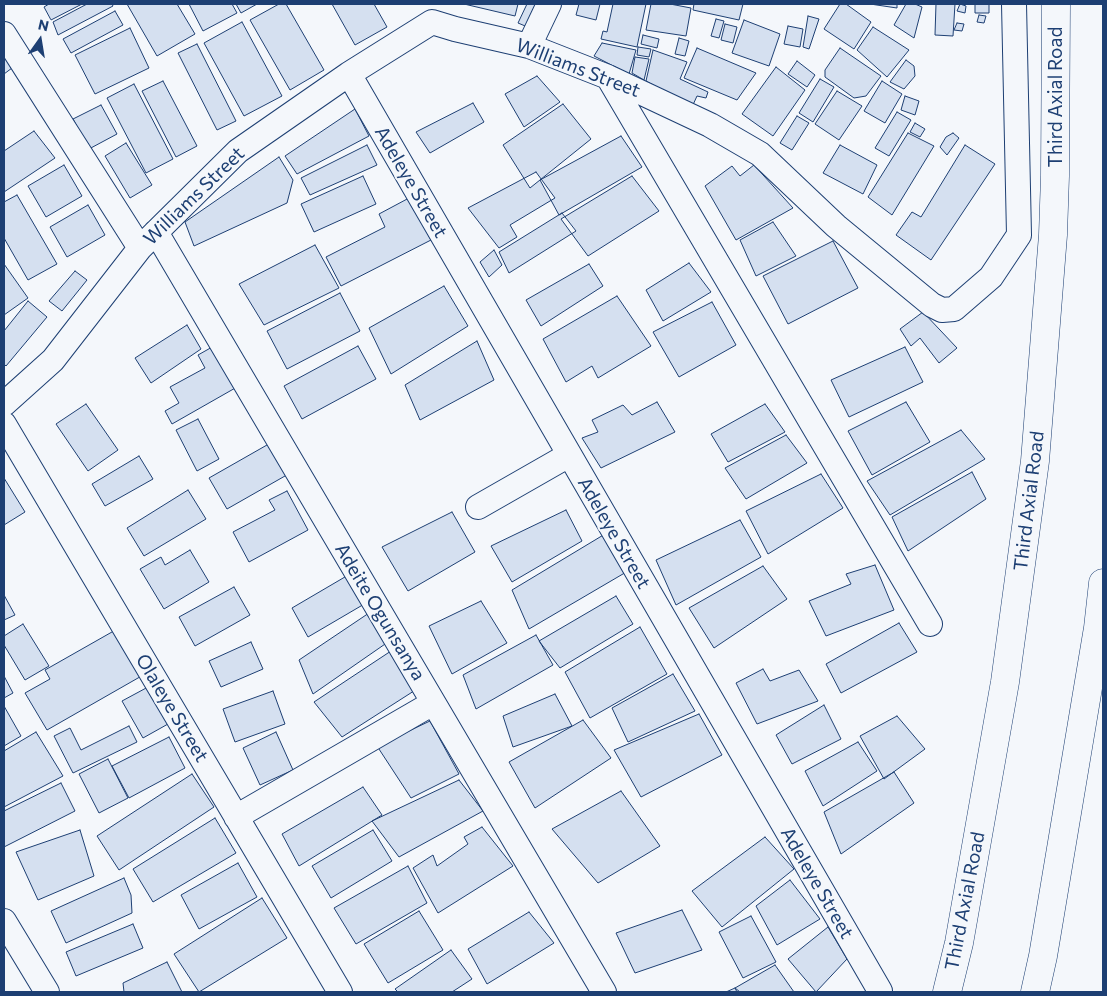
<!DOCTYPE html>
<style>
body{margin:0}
#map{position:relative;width:1107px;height:996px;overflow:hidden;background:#f4f7fb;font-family:Commissioner,sans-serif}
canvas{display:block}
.frame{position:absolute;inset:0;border:5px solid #1d3f73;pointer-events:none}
.north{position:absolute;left:15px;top:15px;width:50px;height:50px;-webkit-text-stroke:4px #f4f7fb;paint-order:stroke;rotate:13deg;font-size:14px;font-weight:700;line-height:20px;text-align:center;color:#1d3f73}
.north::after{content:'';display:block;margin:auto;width:18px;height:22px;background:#1d3f73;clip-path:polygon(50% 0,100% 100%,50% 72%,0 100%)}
</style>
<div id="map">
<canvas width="1107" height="996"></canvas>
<div class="frame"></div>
<div class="north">N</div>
</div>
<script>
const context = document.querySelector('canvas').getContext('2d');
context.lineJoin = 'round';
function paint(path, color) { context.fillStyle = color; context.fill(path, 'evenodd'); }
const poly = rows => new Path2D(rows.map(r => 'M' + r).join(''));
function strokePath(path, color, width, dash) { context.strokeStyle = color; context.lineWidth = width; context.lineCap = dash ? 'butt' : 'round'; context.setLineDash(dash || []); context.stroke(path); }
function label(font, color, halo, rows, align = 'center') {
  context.font = font + ' Commissioner,sans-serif'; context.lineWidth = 4; context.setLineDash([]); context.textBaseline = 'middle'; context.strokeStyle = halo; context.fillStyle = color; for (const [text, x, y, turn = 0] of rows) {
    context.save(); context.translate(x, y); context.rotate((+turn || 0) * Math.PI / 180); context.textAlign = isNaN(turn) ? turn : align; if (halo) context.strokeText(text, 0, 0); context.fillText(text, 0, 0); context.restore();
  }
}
const building = poly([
 [49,4,82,4,51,20,44,7,49,4],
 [87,4,112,4,113,6,58,35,53,22,87,4],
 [127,4,177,4,195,34,157,56,127,4],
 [189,4,232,4,237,13,203,31,189,4],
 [236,4,257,4,241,13,236,4],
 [279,4,286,4,324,70,290,90,250,20,279,4],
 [332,4,374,4,387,27,355,45,332,4],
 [464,4,518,4,515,16,464,4],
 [527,4,541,4,530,28,518,23,527,4],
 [579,4,600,4,596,20,576,15,579,4],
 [613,4,646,4,637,47,601,39,603,31,607,32,613,4],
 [651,4,670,4,691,8,686,36,646,30,651,4],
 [694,4,743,4,739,20,693,10,694,4],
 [840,4,846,4,871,22,854,49,824,29,840,4],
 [870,4,897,4,897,8,870,4],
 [906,4,915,4,922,7,914,38,894,25,906,4],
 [936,4,955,4,953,36,935,35,936,4],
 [960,4,966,6,965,13,957,11,960,4],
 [975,4,989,4,989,13,975,13,975,4],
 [115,11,123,25,71,53,63,39,115,11],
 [979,15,986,16,984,23,977,22,979,15],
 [808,16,819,19,809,49,803,47,808,16],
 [716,19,724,21,719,38,711,36,716,19],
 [744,20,780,34,769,66,732,53,744,20],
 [242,22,282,96,244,116,204,43,242,22],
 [957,23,964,24,962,31,954,30,957,23],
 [725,24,737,27,733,43,721,40,725,24],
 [788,26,803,29,800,47,784,44,788,26],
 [873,27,909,50,887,77,857,50,873,27],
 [130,28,149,68,95,94,75,55,130,28],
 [643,35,659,39,657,48,641,44,643,35],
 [679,38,689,41,685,56,675,54,679,38],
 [602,43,636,50,629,74,594,56,602,43],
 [197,44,236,121,217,130,178,53,197,44],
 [4,46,16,65,4,74,4,46],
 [638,47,651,49,649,57,637,55,638,47],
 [697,48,756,73,737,100,684,78,697,48],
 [840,48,881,76,866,96,854,98,825,77,825,70,840,48],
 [653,50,687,62,680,79,708,92,706,98,697,96,692,107,646,81,653,50],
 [635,57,649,59,644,80,632,73,635,57],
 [906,60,914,66,915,76,904,89,890,82,906,60],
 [797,61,815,75,807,87,788,74,797,61],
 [776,67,805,90,773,136,742,114,776,67],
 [537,76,560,102,524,127,505,94,537,76],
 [820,79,834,87,813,122,799,113,820,79],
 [163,81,197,146,176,157,142,91,163,81],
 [882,81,902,94,885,123,864,111,882,81],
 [134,84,173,159,146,173,107,98,134,84],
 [837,91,862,106,839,140,815,124,837,91],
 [905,96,919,101,915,115,901,110,905,96],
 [473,103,484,122,430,153,416,132,473,103],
 [563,104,591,139,530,188,503,145,563,104],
 [101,105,117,134,89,149,73,119,101,105],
 [355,109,369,136,297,174,285,156,355,109],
 [897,112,911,120,889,156,875,148,897,112],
 [797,116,809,123,792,150,780,143,797,116],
 [915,123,925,129,920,137,910,132,915,123],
 [34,131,55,158,4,192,4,151,34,131],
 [908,133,934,146,892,215,868,197,908,133],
 [953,133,959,138,947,155,940,147,946,137,953,133],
 [621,136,642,167,559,215,540,180,621,136],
 [126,143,152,185,130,198,105,156,126,143],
 [367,145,377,165,310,195,301,178,367,145],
 [840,145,877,165,863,194,823,173,840,145],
 [965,145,995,164,931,260,896,235,912,212,921,217,965,145],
 [279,157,293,180,287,203,194,246,185,222,279,157],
 [64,165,82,196,46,217,28,186,64,165],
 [754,165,793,208,736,240,705,186,732,166,740,176,754,165],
 [536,172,555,198,510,225,517,237,499,248,468,208,536,172],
 [363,176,376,204,314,232,301,204,363,176],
 [632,176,659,211,588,256,561,219,632,176],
 [17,195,57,264,28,280,4,238,4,202,17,195],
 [409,198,431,240,341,286,326,257,385,227,379,214,409,198],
 [88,205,105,235,67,257,50,227,88,205],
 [562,213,576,231,509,273,499,252,562,213],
 [773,222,796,256,756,276,740,240,773,222],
 [833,241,858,288,788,324,763,276,833,241],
 [315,245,339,288,264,325,239,284,315,245],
 [494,250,502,265,489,277,480,262,494,250],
 [689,263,711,292,663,321,646,290,689,263],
 [4,264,28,298,4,315,4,264],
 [589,264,603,286,541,326,526,300,589,264],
 [75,271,87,280,62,311,49,301,75,271],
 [444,286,468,326,391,374,369,328,444,286],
 [340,293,360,331,287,369,267,331,340,293],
 [617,296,651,346,598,378,592,366,566,382,543,339,617,296],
 [28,301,47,317,6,366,4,364,4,331,28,301],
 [712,302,736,345,679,377,653,332,712,302],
 [923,312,957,348,939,363,920,338,911,346,900,329,923,312],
 [187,325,201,349,151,383,135,358,187,325],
 [477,341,494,380,420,420,405,385,477,341],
 [214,346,237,387,172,424,165,411,179,403,170,387,205,368,198,355,214,346],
 [358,346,376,379,302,419,284,386,358,346],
 [905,347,923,382,849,417,831,380,905,347],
 [657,402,675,432,601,468,582,438,598,432,592,420,623,405,632,415,657,402],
 [906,402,930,442,872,475,848,431,906,402],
 [86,404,118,450,88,471,56,424,86,404],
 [765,404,785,432,728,462,711,434,765,404],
 [198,419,219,459,197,471,176,430,198,419],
 [961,430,985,459,890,515,867,481,961,430],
 [786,435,807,463,746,499,725,468,786,435],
 [274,441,292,472,227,509,209,478,274,441],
 [139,456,153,479,105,506,92,484,139,456],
 [972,472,986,499,908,551,892,517,972,472],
 [821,474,843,508,768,554,746,511,821,474],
 [4,478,25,512,4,525,4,478],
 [188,490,206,519,144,556,127,528,188,490],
 [287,491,308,530,249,562,233,532,275,510,269,500,287,491],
 [566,510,582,541,512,582,491,546,566,510],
 [452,512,475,552,408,591,382,547,452,512],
 [740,520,761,557,676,605,656,560,740,520],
 [605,534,628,571,529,629,512,590,605,534],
 [190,550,209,582,164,609,140,569,161,557,165,565,190,550],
 [875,565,894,610,826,636,809,601,851,584,846,574,875,565],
 [763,566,787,599,714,648,689,608,763,566],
 [350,574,366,603,308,637,292,608,350,574],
 [234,587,250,615,195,646,179,617,234,587],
 [4,595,15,615,4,620,4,595],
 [616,596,633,624,560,668,539,641,616,596],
 [481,601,507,643,452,674,429,626,481,601],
 [372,611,388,642,313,694,299,660,372,611],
 [899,623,917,652,841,693,826,664,899,623],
 [23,624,49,666,25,680,4,645,4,636,23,624],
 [640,627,667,674,590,718,565,672,640,627],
 [119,628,145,674,47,730,25,693,50,679,45,670,119,628],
 [536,635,553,665,476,709,463,675,536,635],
 [251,642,263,669,221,687,209,661,251,642],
 [391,651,417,689,342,737,314,702,391,651],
 [763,669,770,681,799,670,818,701,757,724,736,683,763,669],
 [673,674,695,711,628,742,612,708,673,674],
 [4,676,13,693,4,698,4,676],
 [148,687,168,724,143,738,122,701,148,687],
 [273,691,285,724,235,742,223,709,273,691],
 [555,694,572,726,513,747,503,716,555,694],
 [824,705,841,739,792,764,776,735,824,705],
 [4,706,21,736,4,746,4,706],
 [699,714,722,755,641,797,614,750,699,714],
 [897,716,925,749,884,779,860,736,897,716],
 [583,720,611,758,535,808,509,762,583,720],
 [430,721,459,774,411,798,377,746,430,721],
 [129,726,137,742,73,773,54,736,70,728,81,750,129,726],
 [36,732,63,776,4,807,4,751,36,732],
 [276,732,293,770,260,785,243,748,276,732],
 [169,737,185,768,129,798,112,766,169,737],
 [858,742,877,771,823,806,805,771,858,742],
 [108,759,128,798,99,813,79,774,108,759],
 [894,772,914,803,841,854,824,812,894,772],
 [192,774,214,807,119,870,97,836,192,774],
 [459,780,483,811,399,857,372,821,459,780],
 [61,783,75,811,4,847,4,811,61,783],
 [363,787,382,815,299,866,282,834,363,787],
 [621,791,660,846,598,883,552,829,621,791],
 [215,818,236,853,153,902,133,869,215,818],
 [482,827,513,866,438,913,413,868,433,855,437,866,468,844,464,837,482,827],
 [80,830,94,876,38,900,16,852,80,830],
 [373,830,392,861,331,898,312,866,373,830],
 [765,837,794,869,722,927,692,891,765,837],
 [238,863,257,897,199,929,181,895,238,863],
 [408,866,427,903,356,944,334,908,408,866],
 [124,878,131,895,132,913,66,943,51,911,124,878],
 [790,880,820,919,777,945,756,906,790,880],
 [262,898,287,938,199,992,174,954,262,898],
 [682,910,702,950,635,973,616,933,682,910],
 [419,911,443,950,388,983,364,944,419,911],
 [529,912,554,943,487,984,468,949,529,912],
 [751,916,776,962,743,978,719,932,751,916],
 [133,924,143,948,76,976,66,952,133,924],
 [828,927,847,959,816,992,788,959,828,927],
 [451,950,472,979,452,992,398,992,395,989,451,950],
 [167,962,182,992,124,992,123,983,167,962],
 [775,965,794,992,740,992,735,988,775,965],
 [735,988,737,992,726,992,735,988]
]);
const minor = poly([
 [1014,4,1019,235],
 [4,34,140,248],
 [529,46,549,4],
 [349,74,880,991],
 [608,77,930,624],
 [156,232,604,992],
 [4,404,53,360,140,248,238,151,349,74,432,22,455,29,529,46,608,77,710,125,760,154,836,226,932,305,942,310,954,309,991,277,1019,235],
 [4,424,340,992],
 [478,507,569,455],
 [236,817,433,703],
 [4,921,47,992]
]);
const highway = poly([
 [947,992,959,943,1005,682,1035,461,1053,235,1055,176,1056,4],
 [1035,992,1043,956,1098,628,1103,583]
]);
const streetNames = [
 ["Williams Street",578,68,21],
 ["Third Axial Road",1056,97,-90],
 ["Adeleye Street",411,182,60],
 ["Williams Street",194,196,-44],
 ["Third Axial Road",1029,501,-83],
 ["Adeleye Street",614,533,60],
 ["Adeite Ogunsanya",380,612,59],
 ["Olaleye Street",172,708,59],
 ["Adeleye Street",817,883,60],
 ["Third Axial Road",965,901,-79]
];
paint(building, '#d5e0f0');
strokePath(building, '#1d3f73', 1);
strokePath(minor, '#1d3f73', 26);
strokePath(highway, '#1d3f73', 29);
strokePath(minor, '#f4f7fb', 24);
strokePath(highway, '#f4f7fb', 28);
label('19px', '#1d3f73', '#f4f7fb', streetNames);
</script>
